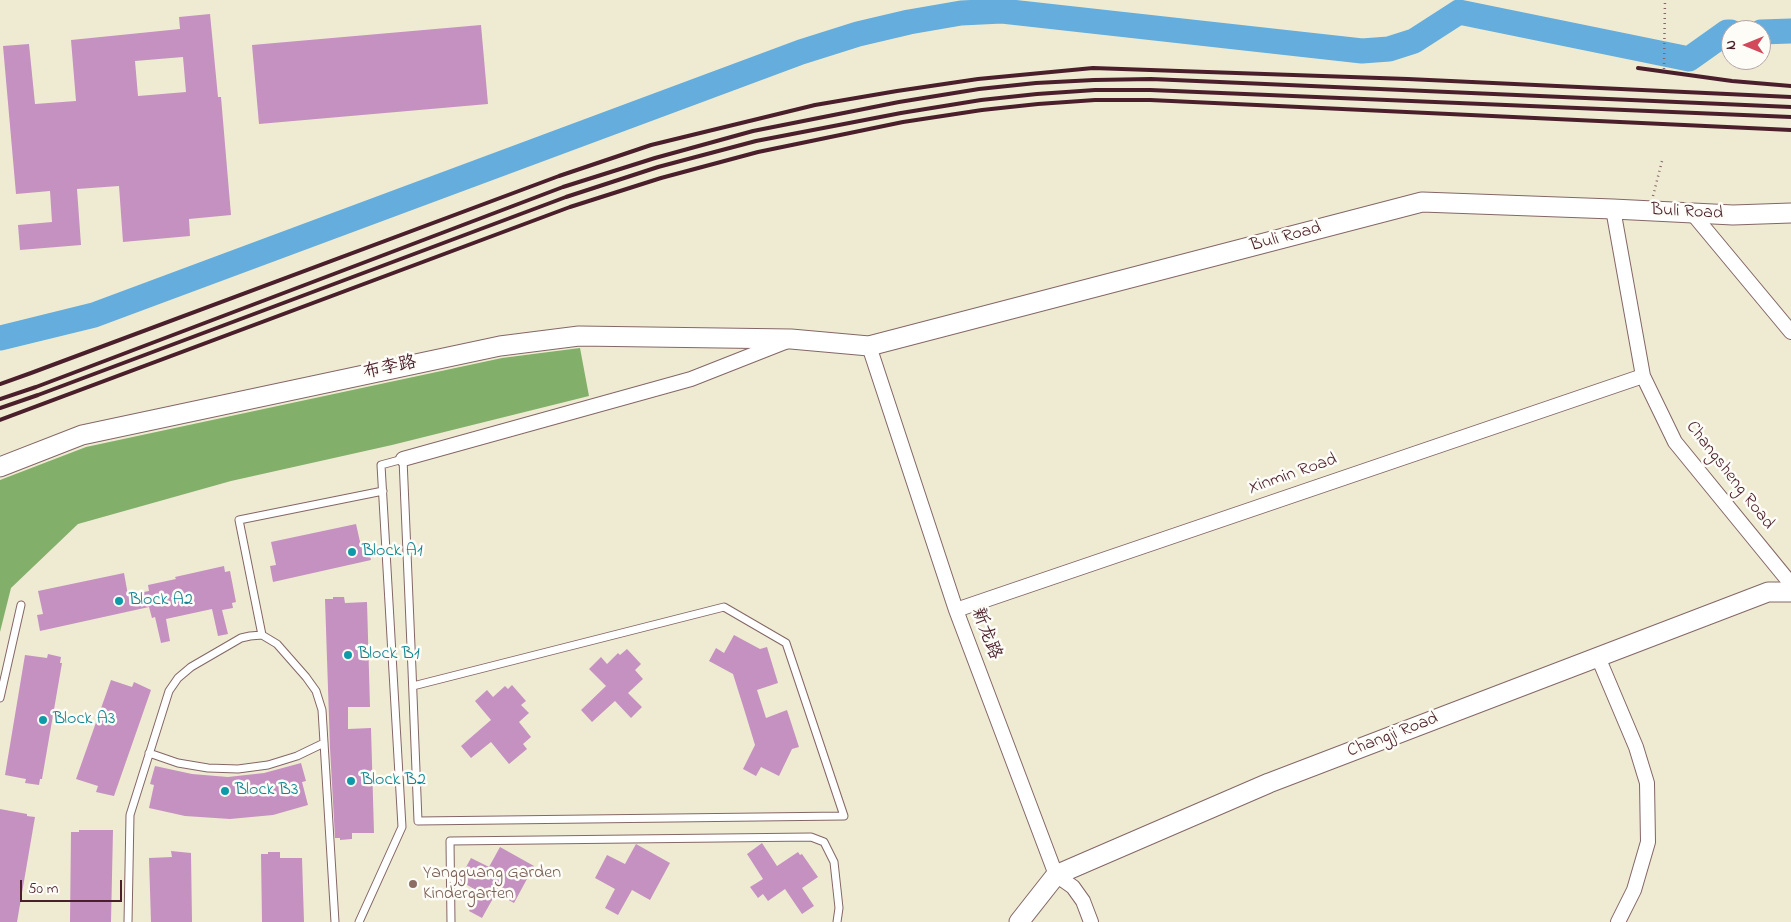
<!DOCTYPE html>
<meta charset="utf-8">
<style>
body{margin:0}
#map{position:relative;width:1791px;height:922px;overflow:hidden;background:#efebd3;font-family:"Indie Flower",sans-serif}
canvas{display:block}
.north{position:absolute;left:1721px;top:20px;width:50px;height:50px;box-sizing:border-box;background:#fdfcf7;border:1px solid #b5a4a5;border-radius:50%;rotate:270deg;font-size:14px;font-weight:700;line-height:20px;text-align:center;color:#4a1f2b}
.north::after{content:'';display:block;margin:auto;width:18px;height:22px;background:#d1495b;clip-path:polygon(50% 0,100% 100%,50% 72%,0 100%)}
.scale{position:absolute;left:20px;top:880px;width:102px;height:22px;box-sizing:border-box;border:2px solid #4a1f2b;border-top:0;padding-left:6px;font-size:15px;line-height:18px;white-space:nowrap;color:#4a1f2b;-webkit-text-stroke:4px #fdfcf7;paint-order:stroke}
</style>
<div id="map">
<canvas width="1791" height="922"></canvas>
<div class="north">N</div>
<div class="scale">50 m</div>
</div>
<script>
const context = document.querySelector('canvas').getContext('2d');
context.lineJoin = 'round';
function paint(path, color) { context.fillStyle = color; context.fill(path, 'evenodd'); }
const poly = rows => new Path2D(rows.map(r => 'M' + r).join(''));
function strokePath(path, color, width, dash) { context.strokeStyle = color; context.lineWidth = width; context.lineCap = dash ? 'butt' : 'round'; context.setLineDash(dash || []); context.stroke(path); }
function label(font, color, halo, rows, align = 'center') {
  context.font = font + ' "Indie Flower","LXGW WenKai TC",sans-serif'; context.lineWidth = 5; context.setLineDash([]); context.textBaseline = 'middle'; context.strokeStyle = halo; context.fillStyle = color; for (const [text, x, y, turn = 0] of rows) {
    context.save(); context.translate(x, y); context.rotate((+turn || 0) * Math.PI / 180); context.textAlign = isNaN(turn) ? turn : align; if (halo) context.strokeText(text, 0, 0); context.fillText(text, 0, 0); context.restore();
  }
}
const forest = poly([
 [580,348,589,396,392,445,231,481,78,524,11,588,0,632,0,480,86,447,502,358]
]);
const river = poly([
 [1761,32,1791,31],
 [0,338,94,315,801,52,858,34,909,22,961,13,1002,11,1362,51,1389,49,1414,41,1459,12,1689,59,1727,32,1731,32]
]);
const building = poly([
 [210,14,218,97,221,97,231,215,189,219,190,236,123,242,119,186,77,189,81,245,20,250,18,225,52,222,50,191,16,194,3,46,29,44,35,104,76,101,71,40,180,29,179,17],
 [183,57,186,92,138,96,135,61],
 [481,25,488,104,259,124,252,45],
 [356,524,361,546,367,545,371,560,273,582,270,566,276,565,271,542],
 [224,566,225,572,230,571,236,602,232,603,233,608,222,610,228,634,218,636,212,609,166,619,170,641,161,643,155,617,152,618,149,607,40,631,37,615,43,614,38,591,124,573,128,595,149,591,148,585,176,579,175,577],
 [333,597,344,597,345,603,367,602,370,707,348,707,348,729,371,728,374,833,352,833,352,839,340,840,340,838,335,838,330,748,325,599,333,599],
 [734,635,760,649,767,647,778,683,757,690,766,718,787,710,799,747,792,749,779,776,761,767,756,776,743,769,755,745,744,709,733,674,709,661,716,648,724,653],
 [627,649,641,664,635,670,643,679,628,693,642,707,631,718,615,701,592,722,581,710,606,686,589,669,601,657,607,664,618,653,620,655],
 [48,654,61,657,60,663,62,663,42,779,40,779,39,785,25,783,26,779,5,775,25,655,47,658],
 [111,680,132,687,134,682,151,690,114,796,96,792,98,786,76,779],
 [512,685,526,701,521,705,529,713,519,722,531,737,523,744,527,749,509,764,491,742,471,758,461,746,491,720,475,701,487,690,493,697,505,686,508,689],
 [301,763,306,781,302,782,308,805,273,815,230,819,185,816,149,808,154,785,150,784,155,766,192,774,228,777,264,773],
 [0,809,27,814,27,816,35,817,17,922,0,922],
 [79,830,113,830,111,922,70,922,71,832,79,832],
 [762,843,777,866,798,852,800,855,802,854,818,877,802,888,814,906,802,914,785,889,768,901,763,894,758,898,750,887,763,879,747,854],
 [636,844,670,863,650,900,632,890,618,915,605,908,615,889,595,878,607,855,625,864],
 [500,847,534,866,514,903,496,893,482,918,469,911,479,892,459,880,471,858,489,867],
 [171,851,191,853,192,922,151,922,149,858,172,857],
 [268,852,280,852,280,858,302,858,304,922,262,922,261,854,268,854]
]);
const path = poly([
 [1664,69,1665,0],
 [1653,196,1662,161]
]);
const lane = poly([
 [262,635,239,520,383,491],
 [0,698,21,605],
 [149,753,178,763,208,768,238,769,268,765,297,756,324,743],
 [128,922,130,815,169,691,178,678,191,667,241,638,250,636,262,635,277,644,306,677,316,691,322,710,335,922],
 [359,922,402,827,381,465,403,459,412,670,418,821,844,816,786,643,724,607,413,686],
 [451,922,450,841,811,837,824,842,834,862,839,908,837,922]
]);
const street = poly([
 [1613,209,1643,376,1675,442,1791,584],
 [1692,213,1791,332],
 [869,346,956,610,1056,875,1073,887,1083,901,1091,922],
 [403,459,691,379,785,342],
 [956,610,1643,376],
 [1598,657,1636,747,1647,783,1648,842,1634,890,1618,922]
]);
const secondary = poly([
 [0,467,82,435,500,346,579,336,791,339,869,346,1422,202,1613,209,1733,215,1791,213],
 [1019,922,1056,875,1269,783,1768,592,1791,592]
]);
const rail = poly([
 [1638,68,1732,81,1791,86],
 [0,384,31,373,559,176,651,145,815,105,897,91,978,79,1093,68,1408,79,1791,97],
 [0,399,36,387,563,187,655,158,753,131,899,102,979,89,1036,83,1094,80,1151,79,1791,107],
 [0,408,38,395,566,197,658,167,756,141,901,113,981,100,1037,94,1095,90,1150,90,1791,117],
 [0,420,570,207,661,178,758,152,903,122,982,110,1038,104,1095,100,1150,100,1791,130]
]);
const markers = [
 [352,552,5,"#0f9aa8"],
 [119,601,5,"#0f9aa8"],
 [348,655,5,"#0f9aa8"],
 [43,720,5,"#0f9aa8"],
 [351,781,5,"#0f9aa8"],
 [225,791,5,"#0f9aa8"],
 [413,884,5,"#8d6e63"]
];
const streetNames = [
 ["Buli Road",1687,213,3],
 ["Buli Road",1286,238,-15],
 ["布李路",390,369,-12],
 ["Xinmin Road",1293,475,-19],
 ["Changsheng Road",1729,476,52],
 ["新龙路",985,634,69],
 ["Changji Road",1393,736,-21]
];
const cultureNames = [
 ["Block A1",362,552],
 ["Block A2",129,601],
 ["Block B1",358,655],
 ["Block A3",53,720],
 ["Block B2",361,781],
 ["Block B3",235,791]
];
const educationNames = [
 ["Yangguang Garden",423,874],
 ["Kindergarten",423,895]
];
paint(forest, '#82b06a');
strokePath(river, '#64addc', 25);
paint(building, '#c591c0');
strokePath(lane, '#846666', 9);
strokePath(street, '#846666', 16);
strokePath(secondary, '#846666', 21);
strokePath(path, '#846666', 2.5, [1, 4]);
strokePath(lane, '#fff', 7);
strokePath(street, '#fff', 14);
strokePath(secondary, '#fff', 19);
strokePath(rail, '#4a1f2b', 4);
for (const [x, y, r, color] of markers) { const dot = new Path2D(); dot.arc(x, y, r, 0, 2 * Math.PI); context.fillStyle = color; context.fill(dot); strokePath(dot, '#fdfcf7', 2); }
label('18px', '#4a1f2b', '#fdfcf7', streetNames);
label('18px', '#0d838f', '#fdfcf7', cultureNames, 'left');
label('18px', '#785e54', '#fdfcf7', educationNames, 'left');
</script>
